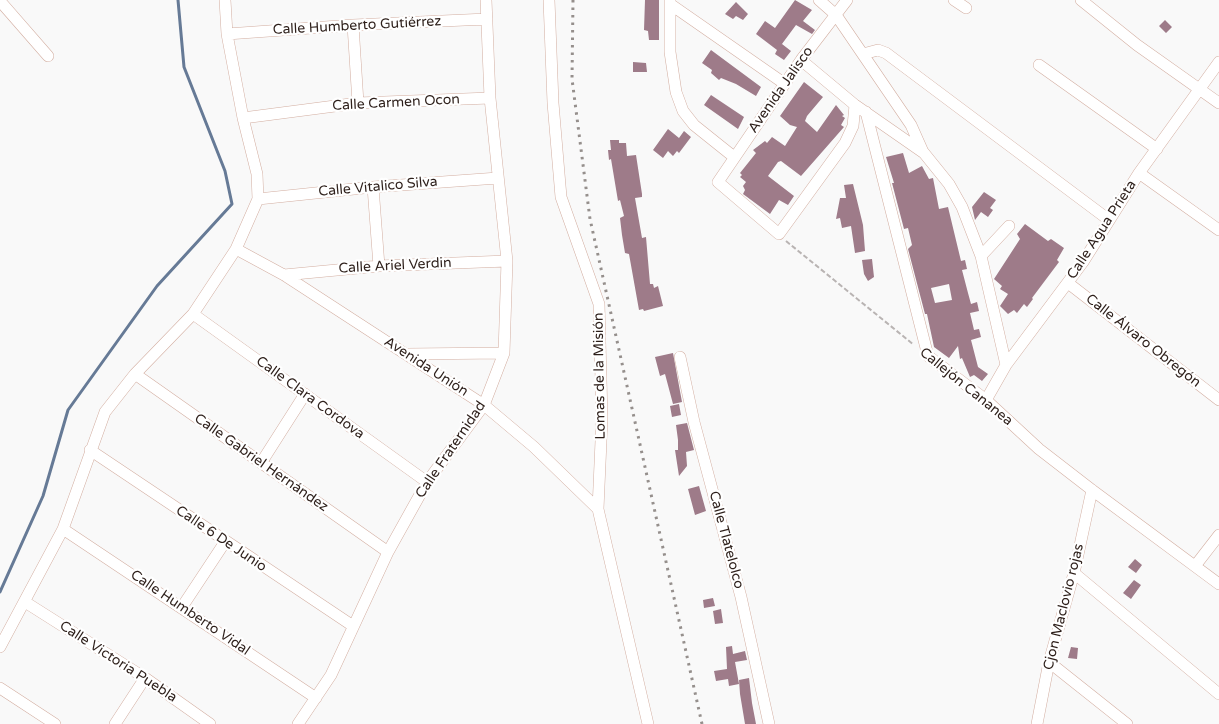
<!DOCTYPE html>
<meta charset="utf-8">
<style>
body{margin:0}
canvas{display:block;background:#f9f9f9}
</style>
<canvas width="1219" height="724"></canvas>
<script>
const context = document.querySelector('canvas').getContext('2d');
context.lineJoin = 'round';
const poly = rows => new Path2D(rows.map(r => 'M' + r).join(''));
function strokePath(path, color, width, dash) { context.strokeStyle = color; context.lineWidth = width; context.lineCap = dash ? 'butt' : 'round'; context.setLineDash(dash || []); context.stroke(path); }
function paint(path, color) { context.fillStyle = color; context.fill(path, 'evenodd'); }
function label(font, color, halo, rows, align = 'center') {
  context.font = font + ' "Varela Round",sans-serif'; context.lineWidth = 4.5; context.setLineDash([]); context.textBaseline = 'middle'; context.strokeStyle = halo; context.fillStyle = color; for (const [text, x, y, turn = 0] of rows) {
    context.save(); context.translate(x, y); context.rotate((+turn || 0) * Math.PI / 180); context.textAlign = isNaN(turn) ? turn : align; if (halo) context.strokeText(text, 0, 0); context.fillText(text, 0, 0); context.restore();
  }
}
const stream = poly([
 [0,592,43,496,68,410,157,286,232,204,225,171,184,67,178,0]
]);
const building = poly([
 [645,0,659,0,659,40,649,40,648,31,644,30],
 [795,0,812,10,803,21,815,30,812,34,796,25,779,48,782,44,791,51,784,60,775,54,777,50,756,34,765,21,775,28],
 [736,2,748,14,743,20,736,16,733,19,725,14],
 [1165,20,1172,27,1166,33,1159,26],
 [711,50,761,87,756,96,736,84,721,78,719,80,711,73,712,70,702,63],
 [633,62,646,63,647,72,633,72],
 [804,82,823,97,807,116,805,121,817,132,836,105,844,115,842,116,845,118,841,125,844,127,801,176,781,161,778,162,768,176,794,196,788,205,779,200,770,214,743,194,745,190,743,186,746,182,740,177,742,175,740,173,756,153,753,150,765,141,767,143,772,137,785,146,797,127,790,125,780,116],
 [711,95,744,117,738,129,704,105],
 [668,129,679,138,684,131,691,137,679,153,677,151,673,156,668,151,663,158,653,150],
 [610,140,619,140,619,143,626,143,627,156,636,155,642,194,642,197,635,198,642,238,646,237,650,284,653,284,654,288,658,286,663,306,644,311,643,309,639,310,629,254,625,253,622,235,620,218,624,216,620,200,618,201,611,159,609,160,608,150,611,150],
 [903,153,909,173,922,166,929,179,933,178,939,209,948,207,961,261,965,260,967,269,962,270,968,293,971,304,977,302,979,311,970,313,974,330,979,329,981,337,971,340,978,367,988,374,982,381,974,375,970,377,962,358,960,359,958,346,949,358,934,347,927,314,925,314,908,249,912,245,908,228,904,229,892,183,894,183,886,157],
 [949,284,952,300,935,303,931,288],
 [853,184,863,225,865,251,855,253,851,226,842,228,840,218,836,219,840,198,846,198,844,185],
 [984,192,996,200,990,208,993,210,988,217,981,212,975,220,972,207],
 [1025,224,1048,241,1051,239,1064,248,1057,260,1059,262,1032,298,1033,299,1027,307,1024,304,1017,313,1014,310,1008,314,1000,306,1008,294,1000,289,1002,286,994,279,1020,239,1017,234],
 [872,259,874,277,868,281,864,274,862,260],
 [673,353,682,402,673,404,665,374,660,376,655,357],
 [679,404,681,415,672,417,670,406],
 [687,423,694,450,686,452,687,466,679,476,675,450,678,450,678,440,676,425],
 [699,486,706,511,695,515,688,489],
 [1135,559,1142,565,1136,573,1128,567],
 [1134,580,1141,585,1131,599,1123,593],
 [713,598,715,606,704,608,703,600],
 [721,609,723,623,715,624,713,611],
 [732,646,733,654,745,651,747,660,735,662,739,684,729,686,728,679,716,681,714,671,727,669,726,647],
 [1071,647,1078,648,1077,659,1068,658],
 [749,678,752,703,756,724,745,724,740,694,739,680]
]);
const path = poly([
 [786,241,914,345]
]);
const minor = poly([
 [549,0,553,103,561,197,599,304,602,418,598,509,648,724],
 [670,0,670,52,676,92,683,111,694,125,734,157],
 [819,0,836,15,911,125,923,152],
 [847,0,801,60,718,182,779,234,845,143,853,126,855,105],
 [954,0,966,8],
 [1081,0,1137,45,1219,103],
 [0,1,48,56],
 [670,4,785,84],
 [353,25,358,103],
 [227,34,353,25,487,19],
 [863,54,878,50,886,53,1109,220],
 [801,60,855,105,924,153,949,184,962,207,981,256,1006,365],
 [1039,65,1157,149],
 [866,112,928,356,986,400,1039,449,1092,490,1219,584],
 [243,118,358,103,490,98],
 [1139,173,1219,230],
 [373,187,379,266],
 [258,199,373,187,498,178],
 [236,249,284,275,484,405,534,447,598,509],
 [981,256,1009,226],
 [284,275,379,266,507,261],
 [1068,283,1219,400],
 [193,314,427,482],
 [407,354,504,353],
 [680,357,694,422,741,597,769,724],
 [135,374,388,552],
 [986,400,1006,365,1083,262,1139,173,1219,62],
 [90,450,353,626],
 [261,463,305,394],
 [63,529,316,698],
 [1195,566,1219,535],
 [1074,573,1219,694],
 [25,602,145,678,210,724],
 [182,607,225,542],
 [0,647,63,529,105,412,135,374,193,314,236,249,258,199,257,174,243,118,227,34,225,0],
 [1049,662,1127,724],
 [0,688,55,724],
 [115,724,145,678],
 [298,724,331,675,388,552,427,482,484,405,504,353,507,261,490,98,486,0],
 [1037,724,1049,662,1074,573,1092,490]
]);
const rail = poly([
 [573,0,572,79,590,219,702,724]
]);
const streetNames = [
 ["Calle Humberto Gutiérrez",357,26,-3],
 ["Avenida Jalisco",781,90,-55],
 ["Calle Carmen Ocon",396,103,-3],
 ["Calle Vitalico Silva",378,187,-5],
 ["Calle Agua Prieta",1102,230,-57],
 ["Calle Ariel Verdin",395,266,-3],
 ["Calle Álvaro Obregón",1143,341,38],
 ["Avenida Unión",426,367,33],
 ["Lomas de la Misión",600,376,-91],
 ["Callejón Cananea",966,387,39],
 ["Calle Clara Cordova",310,398,36],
 ["Calle Fraternidad",451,450,-56],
 ["Calle Gabriel Hernández",261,463,35],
 ["Calle 6 De Junio",221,539,34],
 ["Calle Tlatelolco",726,540,75],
 ["Cjon Maclovio rojas",1064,607,-76],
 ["Calle Humberto Vidal",190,613,34],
 ["Calle Victoria Puebla",118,662,33]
];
strokePath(stream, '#667a96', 3);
paint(building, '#9e7b89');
strokePath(minor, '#d3aea1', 12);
strokePath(path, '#b9b4b3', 2, [5, 2.5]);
strokePath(minor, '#fff', 11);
strokePath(rail, '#958f8c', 3, [2.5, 5]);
label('14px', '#2d1f1a', '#fff', streetNames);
</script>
